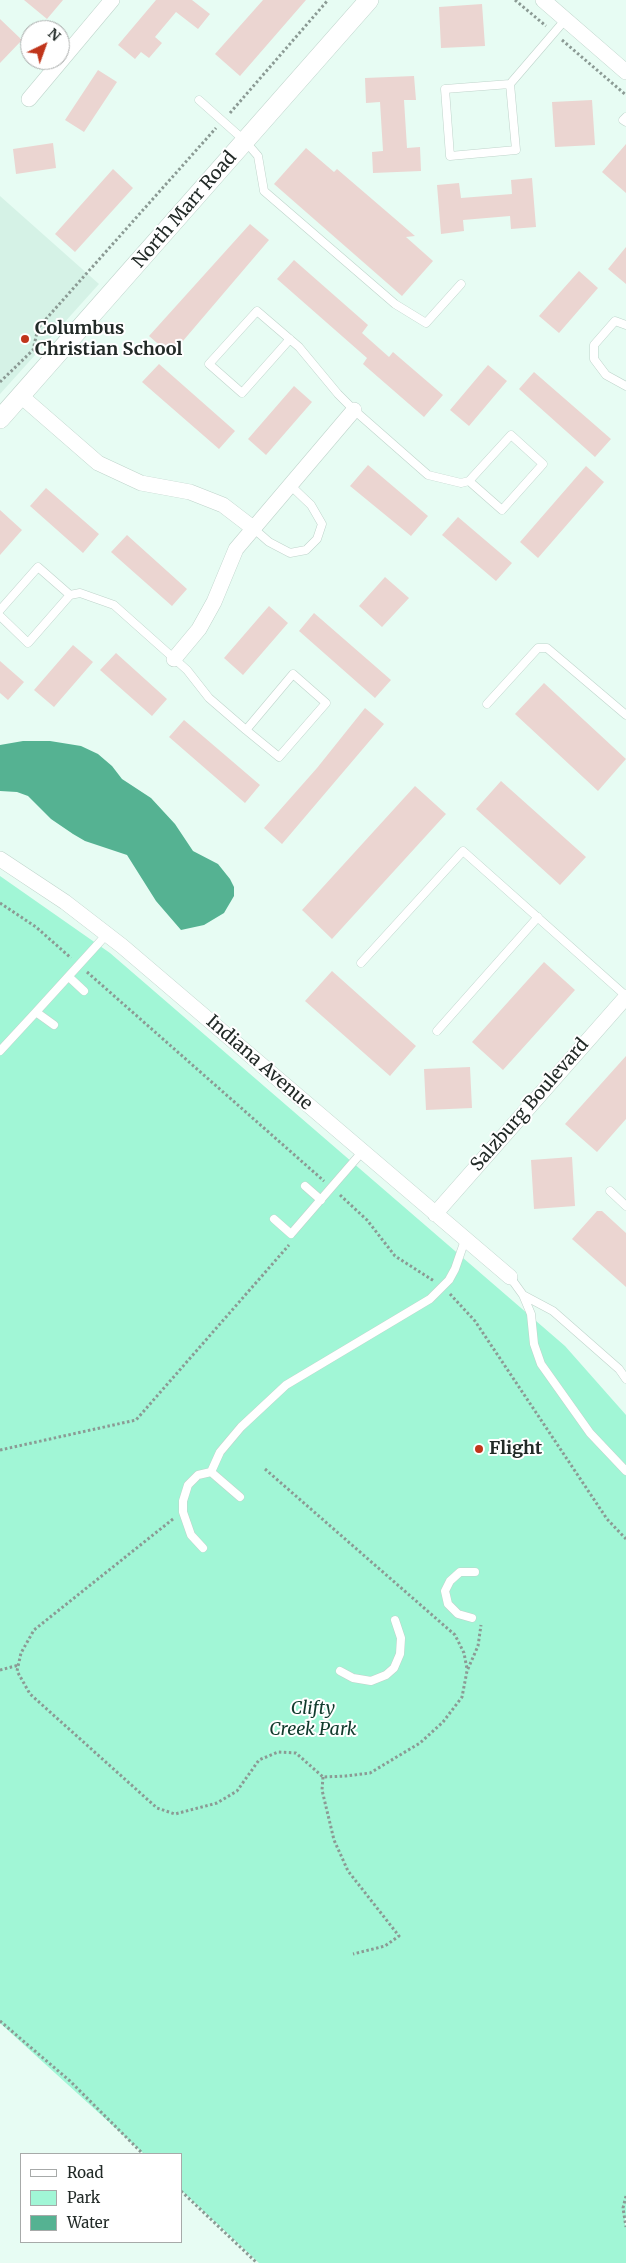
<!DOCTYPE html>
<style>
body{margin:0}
#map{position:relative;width:626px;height:2263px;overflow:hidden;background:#e7fcf3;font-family:Merriweather,serif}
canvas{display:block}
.legend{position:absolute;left:20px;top:2153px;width:162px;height:90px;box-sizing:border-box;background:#fff;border:1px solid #a7aaa9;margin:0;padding:6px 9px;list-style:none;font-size:15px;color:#222a27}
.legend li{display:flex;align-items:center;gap:10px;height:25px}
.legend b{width:25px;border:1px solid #a7aaa9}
.north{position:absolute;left:20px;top:20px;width:50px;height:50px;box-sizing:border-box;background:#fff;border:1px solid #a7aaa9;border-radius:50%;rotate:42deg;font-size:14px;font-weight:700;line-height:20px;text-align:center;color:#222a27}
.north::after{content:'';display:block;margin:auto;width:18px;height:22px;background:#c0351b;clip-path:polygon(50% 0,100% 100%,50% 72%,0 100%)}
</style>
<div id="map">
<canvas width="626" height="2263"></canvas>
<ul class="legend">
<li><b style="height:6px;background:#fff"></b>Road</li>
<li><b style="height:14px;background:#a1f6d6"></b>Park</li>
<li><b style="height:14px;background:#55b292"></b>Water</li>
</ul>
<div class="north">N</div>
</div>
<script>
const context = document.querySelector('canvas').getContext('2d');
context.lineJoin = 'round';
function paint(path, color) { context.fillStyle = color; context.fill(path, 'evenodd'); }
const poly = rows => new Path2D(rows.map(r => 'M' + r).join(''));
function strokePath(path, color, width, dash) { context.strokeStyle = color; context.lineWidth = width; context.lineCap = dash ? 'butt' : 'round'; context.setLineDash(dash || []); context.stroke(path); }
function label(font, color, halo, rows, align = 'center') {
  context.font = font + ' Merriweather,serif'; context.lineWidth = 4; context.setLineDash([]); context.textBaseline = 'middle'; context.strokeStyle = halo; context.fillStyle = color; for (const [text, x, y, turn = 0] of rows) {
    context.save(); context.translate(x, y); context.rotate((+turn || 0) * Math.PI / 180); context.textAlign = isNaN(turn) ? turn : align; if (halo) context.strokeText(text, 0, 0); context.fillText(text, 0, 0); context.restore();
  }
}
const built = poly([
 [0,196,99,284,0,394]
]);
const green = poly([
 [0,876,110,953,565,1346,626,1415,626,2217,624,2221,626,2227,626,2263,259,2263,181,2190,181,2154,144,2154,0,2023]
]);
const water = poly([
 [23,741,50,741,81,746,98,754,112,766,122,779,151,798,175,824,193,851,218,864,230,879,234,887,234,896,224,913,204,925,181,930,156,901,127,855,85,841,73,834,51,819,28,796,17,792,0,791,0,745]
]);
const building = poly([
 [24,0,63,0,47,19],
 [156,0,192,0,210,14,198,29,176,12,155,37,162,43,149,58,141,52,135,59,118,45],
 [263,0,306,0,240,76,215,54],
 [482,4,485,46,441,48,439,7],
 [0,19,22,40,0,63],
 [98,70,117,82,84,132,65,120],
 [414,76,416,100,404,100,407,148,420,147,421,171,373,173,372,152,383,151,380,102,366,103,365,78],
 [592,100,595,145,555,147,552,102],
 [53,143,56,168,16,174,13,149],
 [626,144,626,193,602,172],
 [306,148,334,172,337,169,415,236,406,237,433,261,402,296,274,184],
 [113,169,133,188,75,252,55,234],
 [532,178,536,227,511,229,510,216,463,220,464,231,441,234,437,185,459,183,461,198,512,194,511,180],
 [250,224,269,240,171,355,149,336],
 [626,247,626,284,608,269],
 [294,260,368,325,362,333,389,357,393,352,443,395,424,417,363,364,367,358,277,279],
 [579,271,598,288,559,333,539,316],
 [159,364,235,431,219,449,142,382],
 [488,365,507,381,469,426,450,410],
 [534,372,611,439,595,457,519,389],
 [294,386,312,402,266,455,248,439],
 [368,465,428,516,411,536,350,486],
 [586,466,604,482,538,558,520,542],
 [46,488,99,534,83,553,30,506],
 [0,510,22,530,0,555],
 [458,517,512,563,496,581,442,535],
 [127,535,187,589,172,606,111,552],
 [385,577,409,598,382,627,359,606],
 [269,606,288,623,243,675,224,658],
 [314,613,391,680,375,698,299,631],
 [73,645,93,662,54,707,34,690],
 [116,653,167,699,152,716,100,670],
 [0,661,24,682,8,700,0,693],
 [544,683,626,759,598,791,515,714],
 [365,708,384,724,282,844,264,828,317,768],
 [184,720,260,785,245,803,169,737],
 [501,781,586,857,560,885,476,809],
 [415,786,446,814,332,939,302,910],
 [544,962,575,990,503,1070,472,1042],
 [332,971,416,1046,390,1076,305,1001],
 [626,1056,626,1119,597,1152,565,1124],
 [470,1067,472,1108,426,1110,424,1069],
 [572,1157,575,1206,534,1209,531,1160],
 [597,1211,602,1211,626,1233,626,1287,572,1239]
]);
const path = poly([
 [515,0,546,26],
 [562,40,626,95],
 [230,113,328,0],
 [0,382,33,350,38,328,216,128],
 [0,903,36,927,71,958],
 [87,972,324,1181],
 [340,1195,367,1220,395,1256,434,1281],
 [450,1294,475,1321,607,1519,626,1539],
 [0,1450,136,1420,289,1245],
 [265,1469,455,1635,464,1653,467,1669],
 [173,1519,34,1630,21,1653,17,1671,30,1694,157,1808,175,1814,217,1803,237,1791,259,1760,278,1752,296,1753,323,1777,346,1776,370,1773,420,1743,443,1722,462,1697,467,1671,478,1646,481,1625],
 [0,1670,19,1665],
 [323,1777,322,1790,334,1840,348,1871,399,1936,385,1946,353,1954],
 [0,2021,70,2081,143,2154],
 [181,2191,257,2263],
 [626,2196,623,2208,626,2227]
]);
const service = poly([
 [510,84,516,150,450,156,445,89,510,84,565,20],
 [199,100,245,141,258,156,264,191,395,304,426,323,461,284],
 [626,117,623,120,626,122],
 [626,325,615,321,594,345,594,359,606,375,626,386],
 [290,339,242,393,209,364,257,311,299,347,338,394,354,410,428,475,461,483,469,481,511,435,543,464,502,510,469,481],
 [253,528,269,542,290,553,306,550,317,539,322,524,311,505,290,485],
 [0,610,38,567,70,595],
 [0,616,28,643,70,595,80,593,114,605,187,670,209,698,246,730,279,757,326,703,293,674,246,730],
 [487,704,538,648,547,648,626,715],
 [361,963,463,851,626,996],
 [69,977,84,991],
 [54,1025,36,1012,107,934],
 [437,1031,538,917],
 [0,1051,36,1012],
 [305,1186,321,1200],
 [610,1191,626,1206],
 [274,1219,291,1234,362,1152],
 [510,1277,523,1295,531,1314,534,1344,541,1364,590,1433,626,1471],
 [523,1295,553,1311,619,1369,626,1379],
 [211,1472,220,1452,241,1427,286,1385,430,1299,449,1280,455,1269,465,1240],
 [203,1548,191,1535,183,1512,183,1501,188,1485,198,1475,211,1472,240,1497],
 [472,1618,458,1614,448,1604,445,1591,450,1581,460,1572,475,1572],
 [340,1671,353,1678,371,1681,386,1675,394,1668,400,1654,401,1638,395,1620]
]);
const minor = poly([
 [543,0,626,72],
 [29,99,112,0],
 [21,396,98,463,141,483,190,492,223,505,253,528],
 [174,659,199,629,214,602,236,549,354,410],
 [0,859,65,902,122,946,510,1277],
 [435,1214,626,997]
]);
const tertiary = poly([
 [0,419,369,0]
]);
const markers = [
 [25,339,5,"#c0351b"],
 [479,1449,5,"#c0351b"]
];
const streetNames = [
 ["North Marr Road",185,210,-49],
 ["Indiana Avenue",259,1063,41],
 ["Salzburg Boulevard",530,1105,-49]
];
const poiNames = [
 ["Columbus",35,329],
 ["Christian School",35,350],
 ["Flight",489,1449]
];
const parkNames = [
 ["Clifty",313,1709],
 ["Creek Park",313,1730]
];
paint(built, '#d5f2e6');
paint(green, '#a1f6d6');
paint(water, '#55b292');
paint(building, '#ebd5d1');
strokePath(service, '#bfd4cb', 9);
strokePath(minor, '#bfd4cb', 16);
strokePath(tertiary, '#bfd4cb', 20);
strokePath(path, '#8b9a94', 3, [2.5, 2.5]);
strokePath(service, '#fff', 8);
strokePath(minor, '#fff', 15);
strokePath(tertiary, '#fff', 19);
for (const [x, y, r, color] of markers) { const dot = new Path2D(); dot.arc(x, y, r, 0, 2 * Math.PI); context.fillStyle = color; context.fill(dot); strokePath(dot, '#fff', 2); }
label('18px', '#222a27', '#fff', streetNames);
label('bold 18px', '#222a27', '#fff', poiNames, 'left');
label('italic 18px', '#113b2d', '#fff', parkNames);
</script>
